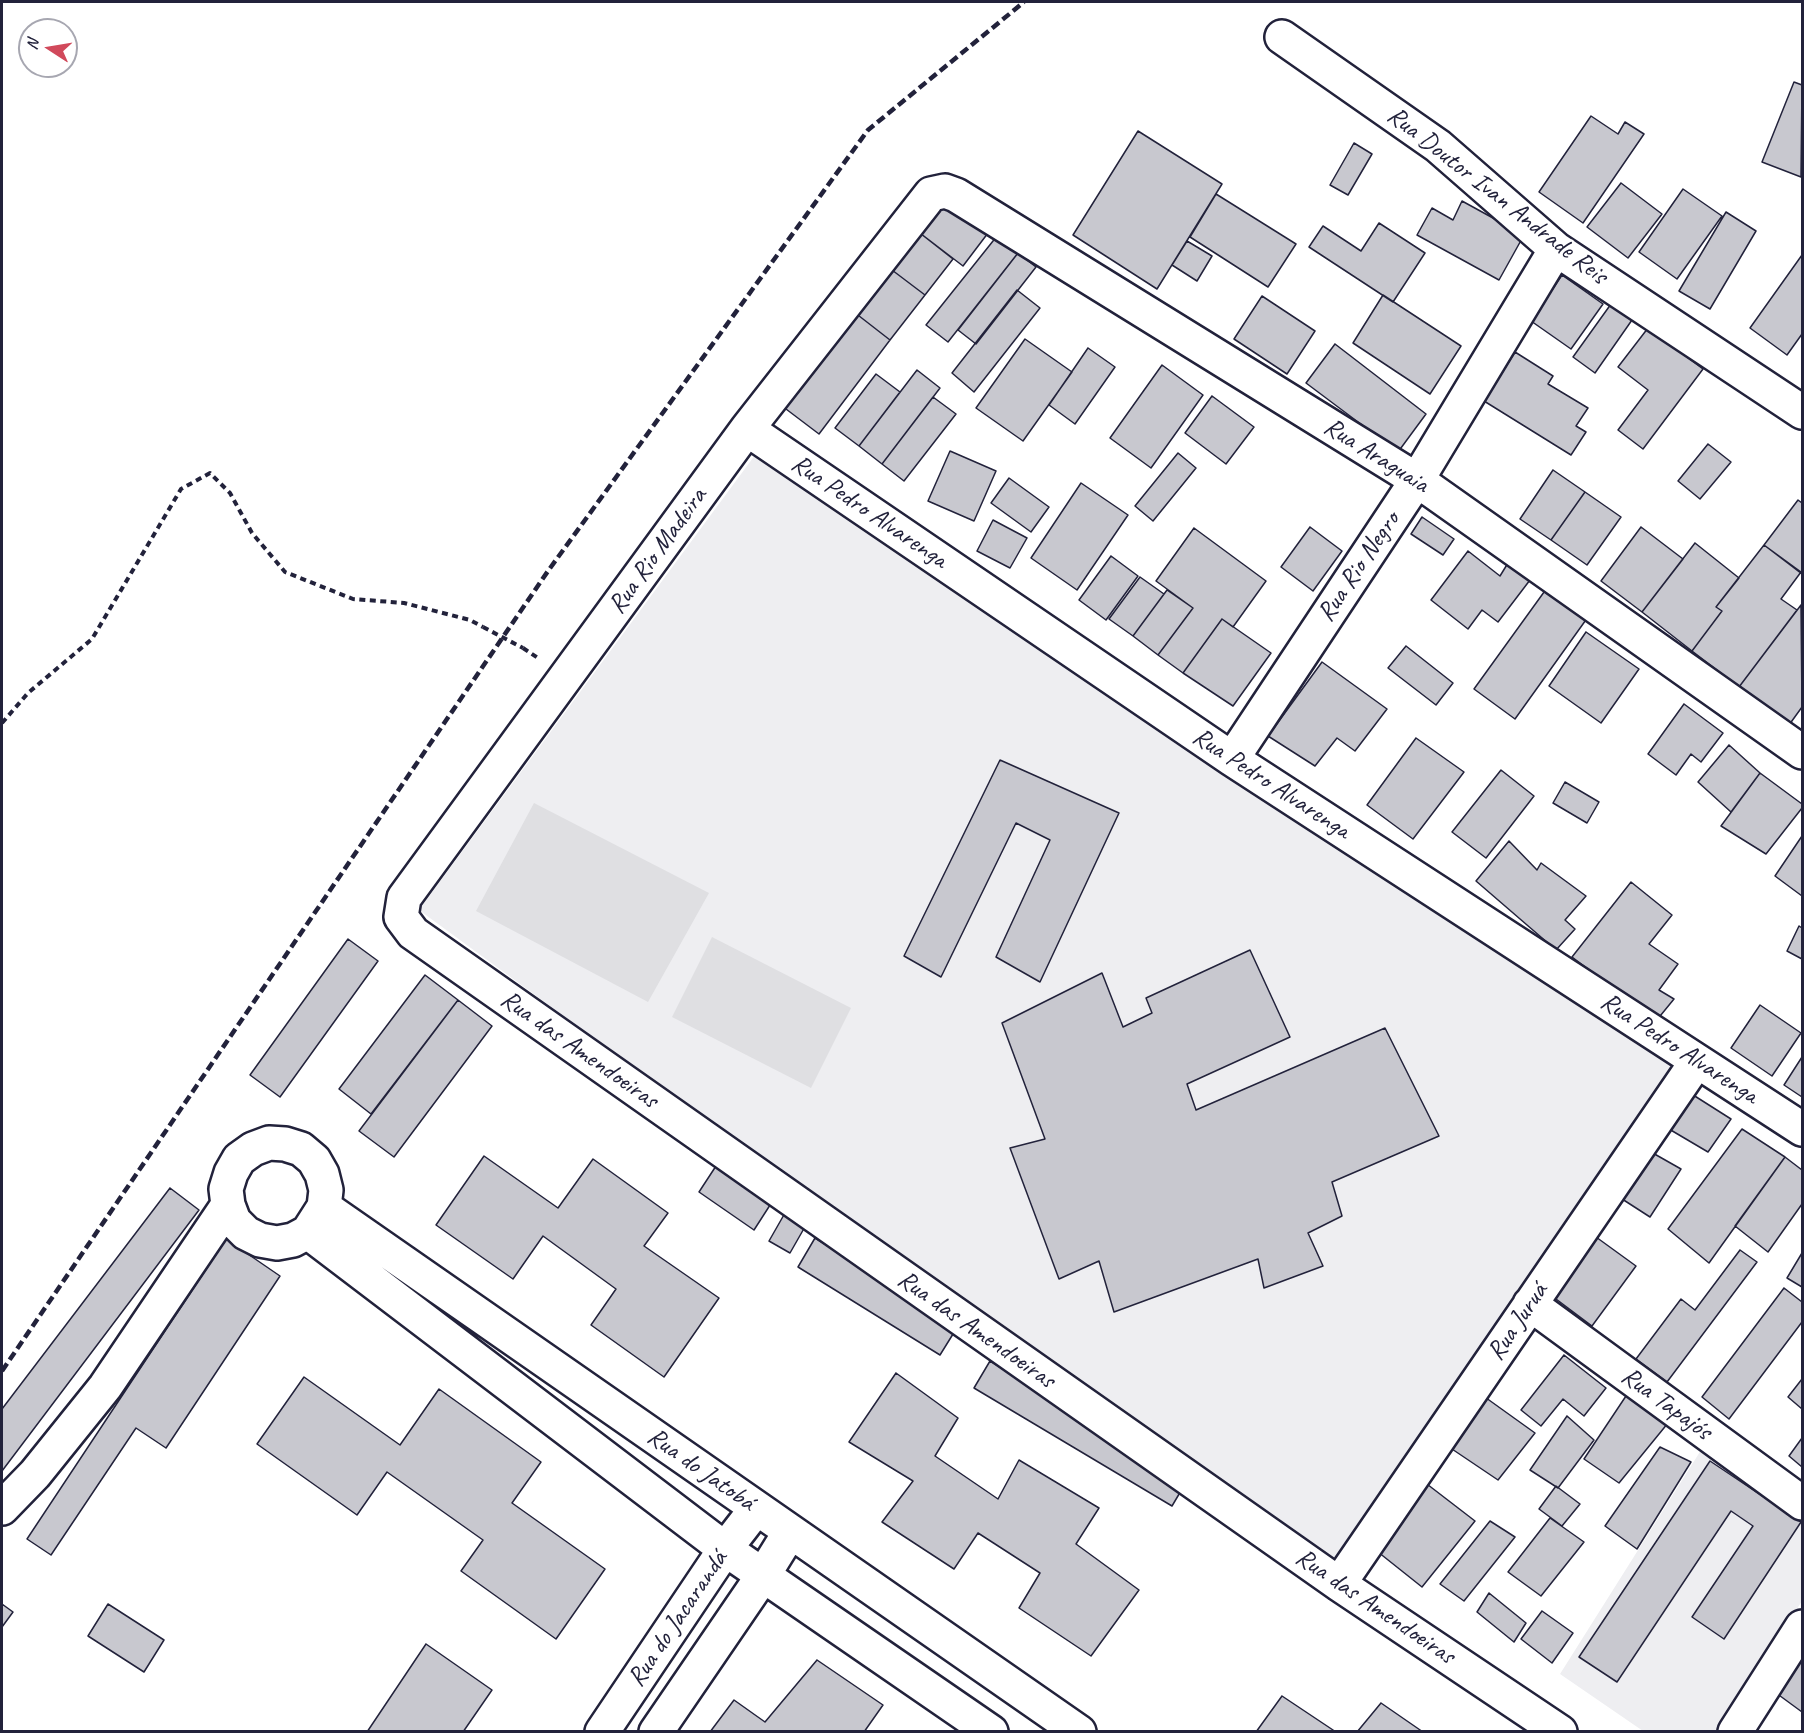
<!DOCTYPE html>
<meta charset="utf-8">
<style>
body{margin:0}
#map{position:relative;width:1804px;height:1733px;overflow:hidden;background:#fff;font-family:Caveat,sans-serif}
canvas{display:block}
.frame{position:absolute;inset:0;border:3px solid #22223b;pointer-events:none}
.north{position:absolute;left:18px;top:18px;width:60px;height:60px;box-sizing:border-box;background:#fff;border:2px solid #a7a7b1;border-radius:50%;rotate:282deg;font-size:16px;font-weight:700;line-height:24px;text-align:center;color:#22223b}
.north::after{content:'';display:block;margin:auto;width:21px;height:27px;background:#d1495b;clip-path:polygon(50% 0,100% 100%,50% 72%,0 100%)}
</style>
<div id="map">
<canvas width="1804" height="1733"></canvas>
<div class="frame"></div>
<div class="north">N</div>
</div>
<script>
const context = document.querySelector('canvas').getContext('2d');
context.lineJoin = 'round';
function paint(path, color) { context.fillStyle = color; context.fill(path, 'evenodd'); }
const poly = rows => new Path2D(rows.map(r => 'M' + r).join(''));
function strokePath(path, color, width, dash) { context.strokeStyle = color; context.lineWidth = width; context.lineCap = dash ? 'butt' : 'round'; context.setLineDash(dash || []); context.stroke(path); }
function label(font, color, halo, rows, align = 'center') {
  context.font = font + ' Caveat,sans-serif'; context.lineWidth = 4.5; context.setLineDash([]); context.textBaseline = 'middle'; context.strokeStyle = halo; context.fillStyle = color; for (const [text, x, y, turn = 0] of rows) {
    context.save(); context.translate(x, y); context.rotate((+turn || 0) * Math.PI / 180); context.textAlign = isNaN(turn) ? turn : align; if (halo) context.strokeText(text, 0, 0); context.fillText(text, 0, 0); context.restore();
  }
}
const built = poly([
 [761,447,1697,1061,1339,1584,419,910],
 [1703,1447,1802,1514,1802,1601,1718,1731,1643,1731,1560,1674]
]);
const green = poly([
 [534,803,709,893,648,1002,476,911],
 [712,937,851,1008,811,1088,672,1017]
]);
const building = poly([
 [1794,82,1802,85,1801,177,1762,162,1794,82],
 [1591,116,1618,134,1625,122,1644,134,1583,223,1539,192,1591,116],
 [1138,131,1222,184,1157,289,1073,235,1138,131],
 [1354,143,1372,154,1348,195,1330,185,1354,143],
 [1621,183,1662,214,1628,258,1587,227,1621,183],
 [1683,189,1722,216,1677,279,1639,252,1683,189],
 [1216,194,1296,244,1268,287,1190,237,1216,194],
 [941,198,988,233,963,266,916,230,941,198],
 [1462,201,1524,235,1499,280,1417,235,1432,208,1453,220,1462,201],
 [1726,212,1756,231,1710,309,1679,291,1726,212],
 [1379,223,1425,253,1393,302,1309,247,1323,226,1361,251,1379,223],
 [916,230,953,259,925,295,888,267,916,230],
 [997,236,1018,253,948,342,926,325,997,236],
 [1187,241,1212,256,1197,281,1172,265,1187,241],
 [1018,253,1036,267,976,344,958,330,1018,253],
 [1802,255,1802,334,1787,355,1750,328,1802,255],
 [888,267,925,295,890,340,854,312,888,267],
 [1562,275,1603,304,1571,349,1531,321,1562,275],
 [1017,290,1040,308,974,392,952,373,1017,290],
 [1383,295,1461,346,1430,394,1353,343,1383,295],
 [1262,296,1315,331,1287,374,1234,339,1262,296],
 [1611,304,1632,320,1595,373,1573,357,1611,304],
 [854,312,890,340,819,434,782,406,854,312],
 [1648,328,1703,369,1643,449,1618,430,1648,390,1618,367,1648,328],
 [1025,339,1072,372,1023,441,976,408,1025,339],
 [1335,344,1426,414,1398,452,1306,383,1335,344],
 [1088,348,1115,367,1075,424,1049,405,1088,348],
 [1515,352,1553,376,1548,384,1588,408,1576,426,1586,432,1571,455,1484,401,1515,352],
 [1162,365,1203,395,1151,468,1110,438,1162,365],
 [917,370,940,388,882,464,859,446,917,370],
 [876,374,900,392,859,446,835,428,876,374],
 [1212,396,1254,427,1226,464,1185,433,1212,396],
 [933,397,956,414,904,481,882,464,933,397],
 [1708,444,1731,462,1700,499,1678,481,1708,444],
 [950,451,996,471,974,521,928,501,950,451],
 [1178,453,1196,468,1153,521,1135,506,1178,453],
 [1553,470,1585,492,1551,540,1520,519,1553,470],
 [1009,478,1049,507,1031,532,991,503,1009,478],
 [1081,483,1128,515,1077,590,1031,558,1081,483],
 [1585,492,1621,517,1587,565,1551,540,1585,492],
 [1798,500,1802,503,1802,574,1764,545,1798,500],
 [1422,517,1454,539,1443,555,1411,534,1422,517],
 [993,520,1027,538,1010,568,977,551,993,520],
 [1310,527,1342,551,1313,591,1281,567,1310,527],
 [1641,527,1683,559,1642,612,1601,581,1641,527],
 [1194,528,1266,581,1233,627,1222,619,1183,673,1158,655,1193,608,1156,581,1194,528],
 [1695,543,1739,578,1716,607,1722,611,1692,651,1642,612,1695,543],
 [1764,545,1801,572,1781,599,1797,610,1739,687,1692,651,1722,611,1716,607,1764,545],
 [1468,551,1500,576,1508,563,1530,580,1498,622,1482,610,1468,629,1431,600,1468,551],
 [1111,556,1138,576,1106,620,1079,600,1111,556],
 [1140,577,1164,594,1133,636,1109,619,1140,577],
 [1552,581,1593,610,1515,719,1474,689,1552,581],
 [1167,590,1193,608,1158,655,1133,636,1167,590],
 [1801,605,1802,707,1789,725,1739,687,1801,605],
 [1222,619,1271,653,1233,706,1183,673,1222,619],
 [1586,632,1639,669,1601,723,1549,686,1586,632],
 [1406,646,1453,683,1436,705,1388,668,1406,646],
 [1322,662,1387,709,1355,751,1337,738,1315,766,1268,736,1322,662],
 [1684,704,1723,733,1701,762,1691,754,1676,775,1648,754,1684,704],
 [1416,738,1464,772,1413,839,1367,805,1416,738],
 [1729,745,1760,773,1731,812,1698,782,1729,745],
 [1000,760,1119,813,1040,982,996,957,1050,840,1016,823,941,977,904,956,1000,760],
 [1501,770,1534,796,1486,858,1452,832,1501,770],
 [1760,773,1802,804,1802,808,1766,854,1721,826,1760,773],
 [1565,782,1599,802,1587,823,1553,803,1565,782],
 [1802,836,1802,896,1775,876,1802,836],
 [1509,841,1537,870,1541,863,1586,896,1565,920,1575,929,1556,950,1476,881,1509,841],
 [1631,882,1672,915,1649,944,1678,964,1659,990,1674,999,1656,1021,1572,957,1631,882],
 [1799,926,1802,928,1802,959,1787,951,1799,926],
 [348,939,378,961,280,1097,250,1075,348,939],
 [1250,950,1290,1037,1187,1084,1196,1110,1385,1028,1439,1136,1332,1182,1342,1216,1308,1233,1323,1266,1264,1288,1258,1259,1114,1312,1099,1261,1059,1279,1010,1148,1045,1139,1002,1023,1102,973,1123,1027,1152,1013,1146,998,1250,950],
 [425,975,458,1000,371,1114,339,1089,425,975],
 [458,1000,492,1026,394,1157,359,1131,458,1000],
 [1760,1005,1801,1033,1772,1076,1731,1048,1760,1005],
 [1802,1057,1802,1097,1784,1085,1802,1057],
 [1690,1093,1731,1119,1708,1152,1669,1129,1690,1093],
 [1742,1129,1785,1157,1709,1263,1668,1229,1742,1129],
 [1651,1152,1681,1169,1650,1217,1619,1197,1651,1152],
 [484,1156,558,1208,593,1159,668,1213,644,1246,719,1298,664,1377,591,1325,616,1289,543,1236,513,1279,436,1225,484,1156],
 [1785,1157,1802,1170,1802,1204,1768,1252,1735,1226,1785,1157],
 [716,1166,772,1202,754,1230,699,1192,716,1166],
 [170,1188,199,1210,2,1471,2,1409,170,1188],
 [785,1213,806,1225,790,1253,769,1241,785,1213],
 [1596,1237,1636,1266,1592,1326,1552,1296,1596,1237],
 [815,1238,958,1326,940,1355,798,1267,815,1238],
 [226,1239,280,1276,166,1448,136,1428,51,1555,27,1539,226,1239],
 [1740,1250,1757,1262,1667,1382,1636,1359,1681,1299,1695,1310,1740,1250],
 [1802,1253,1802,1287,1787,1278,1802,1253],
 [1784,1288,1802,1302,1802,1322,1729,1419,1702,1397,1784,1288],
 [1564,1355,1606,1388,1584,1416,1563,1399,1541,1426,1521,1410,1564,1355],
 [990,1361,1188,1479,1172,1506,974,1388,990,1361],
 [896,1373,958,1418,935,1456,998,1499,1019,1460,1099,1508,1076,1544,1139,1590,1091,1656,1019,1608,1040,1573,978,1533,954,1569,882,1522,913,1481,849,1442,896,1373],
 [304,1377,400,1445,439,1389,541,1462,512,1503,605,1569,556,1639,461,1571,483,1540,387,1472,357,1515,257,1444,304,1377],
 [1802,1379,1802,1409,1788,1397,1802,1379],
 [1628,1393,1668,1423,1619,1483,1584,1459,1628,1393],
 [1482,1395,1535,1433,1498,1480,1446,1445,1482,1395],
 [1567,1416,1594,1440,1558,1488,1530,1470,1567,1416],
 [1802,1438,1802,1467,1789,1456,1802,1438],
 [1660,1447,1691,1462,1637,1549,1605,1526,1660,1447],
 [1710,1461,1801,1522,1724,1639,1692,1617,1753,1526,1731,1511,1617,1682,1579,1657,1710,1461],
 [1423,1481,1475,1521,1422,1587,1373,1548,1423,1481],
 [1556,1486,1580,1504,1562,1526,1539,1509,1556,1486],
 [1550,1518,1584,1542,1541,1596,1508,1572,1550,1518],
 [1490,1521,1515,1537,1464,1601,1440,1584,1490,1521],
 [1489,1593,1526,1623,1514,1642,1477,1612,1489,1593],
 [2,1604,13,1612,2,1627,2,1604],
 [108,1604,164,1640,144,1672,88,1636,108,1604],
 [1542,1611,1573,1633,1552,1663,1521,1639,1542,1611],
 [426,1644,492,1690,463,1732,367,1732,426,1644],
 [1802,1648,1802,1712,1772,1690,1802,1648],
 [817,1660,883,1705,864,1732,710,1732,734,1700,765,1722,817,1660],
 [1282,1696,1336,1732,1256,1732,1282,1696],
 [1381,1703,1423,1732,1357,1732,1381,1703]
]);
const path = poly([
 [523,648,538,658],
 [2,723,28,693,92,639,181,489,210,473,230,493,252,533,285,572,353,599,404,603,470,620,483,627]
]);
const minor = poly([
 [1282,37,1438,146,1556,249,1802,412],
 [747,429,1232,759,1802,1129],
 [1232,759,1417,480,1556,249],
 [324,1207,1079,1732],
 [308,1232,725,1549,991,1732],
 [1530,1304,1802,1503],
 [2,1508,35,1474,105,1387,228,1205,226,1189,231,1173,239,1159,253,1149,269,1143,285,1144,301,1149,314,1160,322,1174,326,1190,324,1207,308,1232,293,1240,277,1243,260,1240,246,1233,234,1221,228,1205],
 [1339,1584,1697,1061],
 [602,1732,725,1549,756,1509],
 [656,1732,764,1574,790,1532],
 [1560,1732,1339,1584,413,933,401,917,404,898,747,429,931,194,945,191,956,195,1417,480,1802,752]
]);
const secondary = poly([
 [1735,1732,1802,1627]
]);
const rail = poly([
 [2,1371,548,571,868,130,1024,2]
]);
const pathBridge = poly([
 [483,627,523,648]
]);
const streetNames = [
 ["Rua Doutor Ivan Andrade Reis",1497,196,38],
 ["Rua Araguaia",1376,456,32],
 ["Rua Pedro Alvarenga",869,512,34],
 ["Rua Rio Madeira",658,551,-54],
 ["Rua Rio Negro",1359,567,-56],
 ["Rua Pedro Alvarenga",1271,784,33],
 ["Rua Pedro Alvarenga",1679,1049,33],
 ["Rua das Amendoeiras",579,1050,35],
 ["Rua Juruá",1518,1322,-56],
 ["Rua das Amendoeiras",976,1330,35],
 ["Rua Tapajós",1666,1404,36],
 ["Rua do Jatobá",701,1470,35],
 ["Rua das Amendoeiras",1375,1607,34],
 ["Rua do Jacarandá",678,1619,-56]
];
paint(built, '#eeeef1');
paint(green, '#dfdfe2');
paint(building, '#c8c8cf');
strokePath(building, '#22223b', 1.5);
strokePath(minor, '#22223b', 38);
strokePath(secondary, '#22223b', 38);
strokePath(path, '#22223b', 4, [6, 4.5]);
strokePath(minor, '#fff', 33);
strokePath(secondary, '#fff', 33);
strokePath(rail, '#22223b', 4.5, [9, 4.5]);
strokePath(pathBridge, '#22223b', 4, [6, 4.5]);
label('26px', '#22223b', '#fff', streetNames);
</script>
